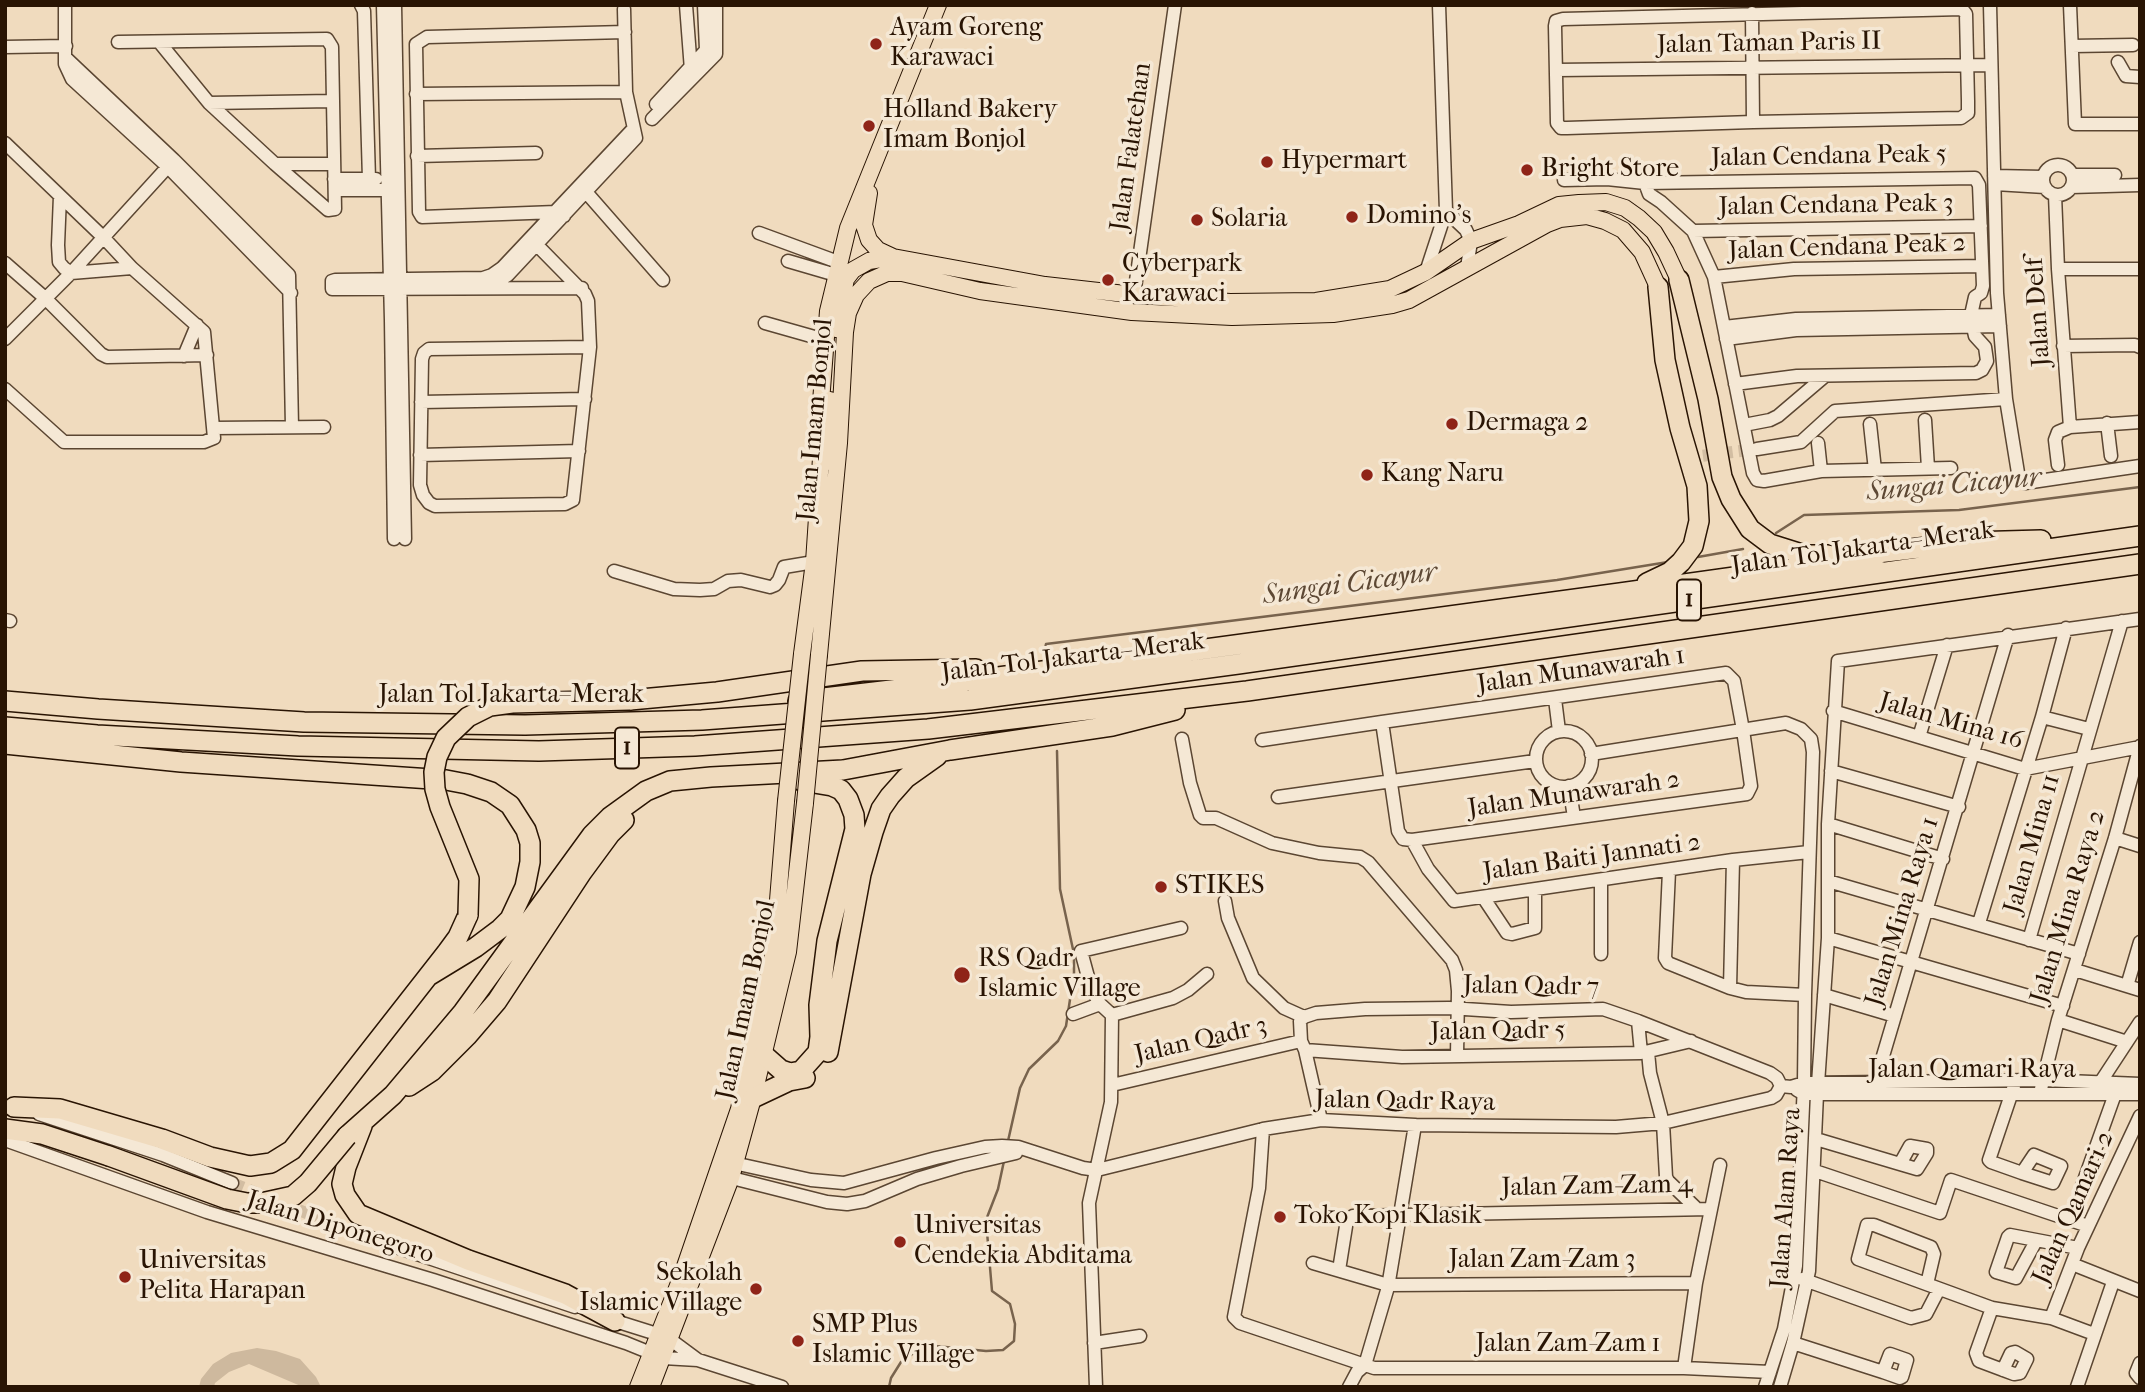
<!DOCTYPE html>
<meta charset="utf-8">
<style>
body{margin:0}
#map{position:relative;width:2145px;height:1392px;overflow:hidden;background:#f0dbbe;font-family:"IM FELL French Canon",serif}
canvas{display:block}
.frame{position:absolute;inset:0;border:7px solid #291403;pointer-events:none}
</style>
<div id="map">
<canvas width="2145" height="1392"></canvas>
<div class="frame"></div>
</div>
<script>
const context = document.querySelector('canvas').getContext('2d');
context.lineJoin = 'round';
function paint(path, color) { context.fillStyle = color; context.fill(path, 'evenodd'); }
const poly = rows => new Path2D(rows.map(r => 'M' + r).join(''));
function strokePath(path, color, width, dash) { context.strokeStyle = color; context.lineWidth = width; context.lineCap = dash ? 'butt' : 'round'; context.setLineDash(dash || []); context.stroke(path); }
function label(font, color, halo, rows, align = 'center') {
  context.font = font + ' "IM FELL French Canon",serif'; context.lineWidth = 7; context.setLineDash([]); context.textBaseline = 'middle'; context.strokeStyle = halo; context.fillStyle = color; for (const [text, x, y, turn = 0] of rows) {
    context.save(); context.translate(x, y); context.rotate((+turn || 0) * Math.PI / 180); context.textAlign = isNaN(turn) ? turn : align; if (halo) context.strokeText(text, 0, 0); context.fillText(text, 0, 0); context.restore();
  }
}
const green = poly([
 [257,1348,276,1351,300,1359,316,1377,321,1387,303,1387,249,1364,229,1372,215,1383,214,1387,199,1387,201,1379,213,1364,231,1353]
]);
const stream = poly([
 [1776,533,1804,515,1959,510,2140,487],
 [1698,557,1743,549],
 [1044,654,1046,644,1557,580,1668,562],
 [1008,1141,1020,1088,1029,1069,1058,1041,1066,1026,1074,973,1074,954,1060,889,1057,751],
 [889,1387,891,1378,901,1362,925,1345,986,1351,1003,1350,1014,1341,1015,1324,1010,1304,992,1291,986,1220,998,1189,1004,1161]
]);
const minorTunnel = poly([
 [1685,458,1757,449],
 [232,1183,363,1236]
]);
const minor = poly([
 [65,5,65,64,72,79,168,167,291,293],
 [361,5,364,11,369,179],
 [383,5,391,320,394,539],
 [395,5,405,539],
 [686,5,691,70],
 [1990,5,1997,293,2006,399,2019,479,2025,483,2140,466],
 [2070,5,2075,124,2140,124],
 [1962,9,1966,14,1968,101,1968,113,1961,118,1753,122,1567,128,1561,128,1557,123,1555,26,1556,21,1563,19,1962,9],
 [1752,13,1753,122],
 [118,42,327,39,332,47,335,209,328,210,275,164,209,103,160,43],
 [2072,46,2133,45],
 [5,47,66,46],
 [66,58,174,160,289,275,292,427],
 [2118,62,2126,76,2140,77],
 [1557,70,1990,65],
 [416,94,626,92],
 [209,103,332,101],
 [656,104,706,50,704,5],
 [652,119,716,54,716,5],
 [5,143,104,238,132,268,204,332,214,438,204,442,64,442,5,389],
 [417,156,536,153],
 [275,164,334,164],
 '2043 180a15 15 0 1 1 30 0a15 15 0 1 1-30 0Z',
 [2072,175,2115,175],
 [1994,176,2043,177],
 [334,179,376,179],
 [1564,180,1607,179,1645,183,1975,178,1979,185,1983,286,1981,293,1975,297,1971,315],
 [1645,183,1649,194,1661,202,1693,231,1714,277,1753,473,1757,480,1764,481,1821,471,1951,468],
 [1995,184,2045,187],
 [2071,187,2140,185],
 [335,190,394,190],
 [586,192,663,280],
 [2055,195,2058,269,2070,427],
 [60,196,58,245,59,262,64,268,71,273,132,268],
 [1446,211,1466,230,1471,241,1467,268],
 [564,216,556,212,422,217,419,212,416,44,427,37,625,32],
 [1693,231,1981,226],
 [759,233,838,262],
 [531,239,585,294,588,301,590,347],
 [788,261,836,275],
 [5,263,45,298,101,354,107,357,207,355],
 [2058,269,2140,269],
 [1426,272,1446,211,1439,5],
 [1714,277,1794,269,1982,266],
 [488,287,508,275,636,138,626,92,624,9],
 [582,288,332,289,332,281,335,280,483,278,492,275,502,268,633,129],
 [1134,295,1175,5],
 [765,323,825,340],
 [1724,327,1796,319,1999,315],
 [5,339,71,273,173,161],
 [1726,339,1796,330,2000,326],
 [2063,346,2135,345,2140,347],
 [590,347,573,500,565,504,435,506,429,503,423,495,420,485,422,359,424,353,429,349,590,347],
 [184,356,197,325],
 [1735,384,1797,376,1976,373,1982,370,1987,361,1985,347,1975,336,1973,327],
 [421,402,585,399],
 [1925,420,1928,468],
 [2107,423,2111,456],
 [1870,424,1875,470],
 [1744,425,1770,420,1778,416,1825,376],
 [214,428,324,427],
 [1818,443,1821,471],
 [1757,449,1801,442,1835,411,2006,399],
 [420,455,579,451],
 [2058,465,2055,440,2058,432,2070,427,2140,422],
 [614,571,674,589,700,590,714,589,728,581,741,580,770,587,775,585,779,580,784,567,814,562],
 [5,620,10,621],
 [1726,673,1734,681,1743,730,1751,786,1747,794,1412,840,1403,839,1398,831,1382,722,1726,673],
 [1555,699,1559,731],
 [1833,711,2025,769,2140,747],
 [2042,717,2089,729],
 '1536 759a28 28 0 1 1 56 0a28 28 0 1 1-56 0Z',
 [1919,737,1947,645],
 [1182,739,1190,783,1200,815,1203,818,1216,818,1272,843,1319,853,1360,857,1368,862,1452,960,1456,970,1458,991,1457,1056],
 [1262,740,1382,722],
 [1591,754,1786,723,1801,729,1811,739,1813,752,1805,995,1804,1083,1796,1266,1784,1329,1765,1387],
 [1831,771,1959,807],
 [1569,786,1574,817],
 [1278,797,1535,761],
 [1828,824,1943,859],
 [2115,838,2140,846],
 [1412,840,1428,869,1454,901,1733,860,1809,852],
 [1669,871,1665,958,1668,963,1730,988,1746,992,1805,995],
 [1601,880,1601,954],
 [1828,881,2079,954],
 [1483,897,1507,933,1512,934,1535,928,1535,889],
 [1225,901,1228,918,1253,978,1284,1008,1304,1017],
 [1979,923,2042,717,2066,628],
 [1828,938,2063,1006],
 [2029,940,2122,621],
 [2075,970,2140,990],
 [2127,986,2140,942],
 [1730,988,1733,860],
 [1824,995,1895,1016],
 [1073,1014,1100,1004],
 [1112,1015,1100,1004,1091,988,1081,951,1181,928],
 [2058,1020,2127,1042],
 [1638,1021,1641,1053],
 [1305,1050,1402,1057,1641,1053,1691,1041],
 [1648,1052,1650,1073,1663,1123,1666,1177,1668,1181,1695,1207],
 [1818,1084,1828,938,1828,824,1838,661,2140,619],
 [1112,1085,1301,1041],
 [1781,1086,1791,1087,1804,1083,2042,1080,2140,1084],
 [2014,1086,1989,1160,1991,1162,2022,1173,2053,1183,2061,1166,2034,1155,2022,1173],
 [2098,1086,2140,1022],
 [1797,1090,1804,1094,2140,1094],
 [1872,1093,2008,635],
 [2040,1093,2058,1020,2115,838,2140,746],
 [39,1114,163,1155,232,1183],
 [1321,1120,1305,1050,1301,1041,1300,1021,1304,1017,1316,1013,1365,1009,1449,1008,1511,1012,1603,1009,1638,1021,1770,1073,1777,1078,1781,1086],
 [1415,1125,1388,1287,1365,1365,1374,1368,1684,1368,1770,1372],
 [1263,1129,1259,1188,1234,1317,1240,1323,1365,1365,1357,1372,1349,1387],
 [1816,1139,1900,1164,1917,1169,1927,1153,1927,1149,1910,1146,1900,1164],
 [5,1140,207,1212,433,1280,626,1343,663,1358,698,1360,782,1387],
 [729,1162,811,1180,844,1183,936,1158,985,1147,1002,1146,1018,1147,1083,1168,1097,1170,1263,1129,1321,1120,1415,1125,1616,1127,1663,1123,1771,1098,1776,1095,1781,1086],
 [1815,1171,1940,1213,1951,1180,2088,1226],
 [724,1176,827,1202,847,1204,865,1201,917,1179,961,1166,1016,1153],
 [2081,1189,2115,1094],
 [363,1236,575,1307],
 [2036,1241,2016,1278,1996,1272,2008,1237,2010,1235,2078,1248],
 [1313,1263,1388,1285,1696,1283],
 [2072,1264,2140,1291],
 [1339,1270,1347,1220,1353,1216,1710,1209],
 [1802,1279,1911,1318,1926,1314,1939,1289],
 [1927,1284,1934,1254,1931,1247,1874,1225,1867,1225,1858,1259,1992,1308,2051,1318,2094,1334],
 [1992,1308,1976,1353,1979,1361,2003,1370,2014,1374,2020,1373,2027,1359,2015,1352,2011,1353,2003,1370],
 [2051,1318,2078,1248,2140,1116],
 [609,1319,660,1335],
 [671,1340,698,1360],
 [1094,1343,1140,1336],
 [1793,1343,1883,1372,1900,1378,1902,1377,1907,1360,1890,1354,1883,1372],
 [2140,1363,2136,1373,2140,1378],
 [1684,1368,1696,1283,1720,1165],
 [1096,1387,1089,1203,1111,1102,1112,1015,1173,998,1188,990,1207,974],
 [1780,1387,1793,1343,1809,1271,1817,1094],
 [2077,1387,2113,1282]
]);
const major = poly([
 [869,193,864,225,869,240,878,250,893,257],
 [836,329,846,279,853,270,869,261,893,257,1045,285,1134,295,1230,302,1316,301,1390,289,1426,272,1471,241,1519,224,1559,205,1579,203,1606,202,1625,208,1639,218,1654,232,1666,252,1679,280],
 [820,415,828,311,848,228,938,5],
 [821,467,828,441,830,400],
 [802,654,814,562,821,458],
 [819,655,839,443,845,332,848,313,856,295,869,281,887,273,902,273,980,291,1132,312,1232,317,1333,314,1392,305,1409,300,1547,224,1560,219,1587,216,1605,221,1623,230,1642,252,1658,287],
 [638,1387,681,1278,739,1109,774,950,786,801],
 [651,1387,731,1178,753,1098,788,952,805,803]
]);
const highway = poly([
 [1679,280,1708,399,1722,477,1731,499,1750,529,1770,544,1805,555,1828,555],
 [1869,554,1969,542,2041,540],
 [1647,583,1670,572,1681,562,1693,546,1699,521,1697,486,1680,428,1665,360,1658,287],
 [630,700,717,692,862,671,976,669],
 [5,701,98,709,304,722,525,725,702,720,970,700,1238,664,2140,536],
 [798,701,976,680,1620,593,1849,561,1879,554],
 [5,727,97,735,298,746,539,751,695,746,928,729,1247,691,2140,564],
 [5,744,181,762,446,780,467,784,491,792,510,805,526,830,530,843,530,862,525,887,510,919,500,929,476,947,430,975],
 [828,1052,861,874,873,832,881,809,890,796,906,778,937,756],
 [764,1055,781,1070,790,1073,801,1071,818,1052,820,1037,819,1005,827,941,855,829,854,815,848,799,841,790,832,786,802,781],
 [409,1086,432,1071,467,1036,497,1001,582,872,610,834,624,820],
 [753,1098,789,1081,805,1078],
 [14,1107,60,1109,162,1139,210,1157,250,1166,271,1163,292,1150,447,952,458,937,468,915],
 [362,1126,346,1167,342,1184,345,1195,358,1214,468,1260,565,1294,615,1321],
 [5,1129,42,1134,109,1156],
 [347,1136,393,1095,463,1012,592,835,610,817,646,791,670,781,711,777,843,770,950,750,1112,726,1175,710]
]);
const majorBridge = poly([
 [786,801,802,654],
 [805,803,819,655]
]);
const highwayBridge = poly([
 [468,915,469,879,440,807,435,789,434,772,437,757,446,738,468,717,490,706,512,703,630,700],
 [109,1156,227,1199,247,1203,261,1203,293,1196,308,1183,347,1136]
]);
const markers = [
 [876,44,7,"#8f2418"],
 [869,126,7,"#8f2418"],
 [1267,162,7,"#8f2418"],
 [1527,170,7,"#8f2418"],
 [1352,217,7,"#8f2418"],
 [1197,220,7,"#8f2418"],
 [1108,280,7,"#8f2418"],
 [1452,424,7,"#8f2418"],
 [1367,475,7,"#8f2418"],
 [1161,887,7,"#8f2418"],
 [962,975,9,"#8f2418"],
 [1280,1217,7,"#8f2418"],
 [900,1242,7,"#8f2418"],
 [125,1277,7,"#8f2418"],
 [756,1289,7,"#8f2418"],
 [798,1341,7,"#8f2418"]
];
const shields = [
 [1689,600,24],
 [627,748,24]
];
const shieldNames = [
 ["1",1689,600],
 ["1",627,748]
];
const poiNames = [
 ["Ayam Goreng",890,29],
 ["Karawaci",890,59],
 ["Holland Bakery",883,111],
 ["Imam Bonjol",883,141],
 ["Hypermart",1281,162],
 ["Bright Store",1541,170],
 ["Domino's",1366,217],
 ["Solaria",1211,220],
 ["Cyberpark",1122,265],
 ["Karawaci",1122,295],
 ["Dermaga 2",1466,424],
 ["Kang Naru",1381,475],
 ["STIKES",1175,887],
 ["RS Qadr",978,960],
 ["Islamic Village",978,990],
 ["Toko Kopi Klasik",1294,1217],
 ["Universitas",914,1227],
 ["Cendekia Abditama",914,1257],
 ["Universitas",139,1262],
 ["Pelita Harapan",139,1292],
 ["Sekolah",742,1274,"right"],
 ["Islamic Village",742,1304,"right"],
 ["SMP Plus",812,1326],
 ["Islamic Village",812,1356]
];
const streetNames = [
 ["Jalan Taman Paris II",1769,44,-1],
 ["Jalan Falatehan",1132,147,-82],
 ["Jalan Cendana Peak 5",1829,157,-1],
 ["Jalan Cendana Peak 3",1836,206,-1],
 ["Jalan Cendana Peak 2",1847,248,-2],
 ["Jalan Delf",2039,312,-94],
 ["Jalan Imam Bonjol",816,420,-85],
 ["Jalan Tol Jakarta–Merak",1863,549,-8],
 ["Jalan Tol Jakarta–Merak",1073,658,-7],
 ["Jalan Munawarah 1",1581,671,-8],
 ["Jalan Tol Jakarta–Merak",511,696],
 ["Jalan Mina 16",1951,722,16],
 ["Jalan Munawarah 2",1574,795,-8],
 ["Jalan Mina 11",2033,844,-74],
 ["Jalan Baiti Jannati 2",1592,858,-8],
 ["Jalan Mina Raya 2",2069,907,-73],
 ["Jalan Mina Raya 1",1903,912,-73],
 ["Jalan Qadr 7",1531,987,1],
 ["Jalan Imam Bonjol",747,1000,-78],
 ["Jalan Qadr 5",1498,1032,-1],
 ["Jalan Qadr 3",1201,1041,-13],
 ["Jalan Qamari Raya",1972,1071],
 ["Jalan Qadr Raya",1405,1102,1],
 ["Jalan Zam-Zam 4",1597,1187,-1],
 ["Jalan Alam Raya",1787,1198,-86],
 ["Jalan Qamari 2",2074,1208,-66],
 ["Jalan Diponegoro",340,1228,17],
 ["Jalan Zam-Zam 3",1542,1261],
 ["Jalan Zam-Zam 1",1568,1345]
];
const waterNames = [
 ["Sungai Cicayur",1954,486,-5],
 ["Sungai Cicayur",1350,585,-8]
];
paint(green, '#ceb99e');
strokePath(stream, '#78634d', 2.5);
strokePath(minorTunnel, '#d2bda2', 12, [12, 6]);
strokePath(minor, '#5b4632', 15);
strokePath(major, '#291403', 18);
strokePath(highway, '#291403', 22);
strokePath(minor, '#f5e8d5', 12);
strokePath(major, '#f0dbbe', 16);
strokePath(highway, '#f0dbbe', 19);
strokePath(majorBridge, '#291403', 18, []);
strokePath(highwayBridge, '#291403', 22, []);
strokePath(majorBridge, '#f0dbbe', 16);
strokePath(highwayBridge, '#f0dbbe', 19);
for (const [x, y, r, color] of markers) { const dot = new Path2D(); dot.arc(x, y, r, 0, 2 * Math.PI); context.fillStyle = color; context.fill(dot); strokePath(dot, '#f5e8d5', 2.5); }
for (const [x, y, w] of shields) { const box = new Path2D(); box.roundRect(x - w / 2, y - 20.5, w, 41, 5); context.fillStyle = '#f5e8d5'; context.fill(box); strokePath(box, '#291403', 2); }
label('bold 24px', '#291403', null, shieldNames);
label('26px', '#291403', '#f5e8d5', poiNames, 'left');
label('26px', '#291403', '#f5e8d5', streetNames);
label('italic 28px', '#5d4834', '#f5e8d5', waterNames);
</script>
